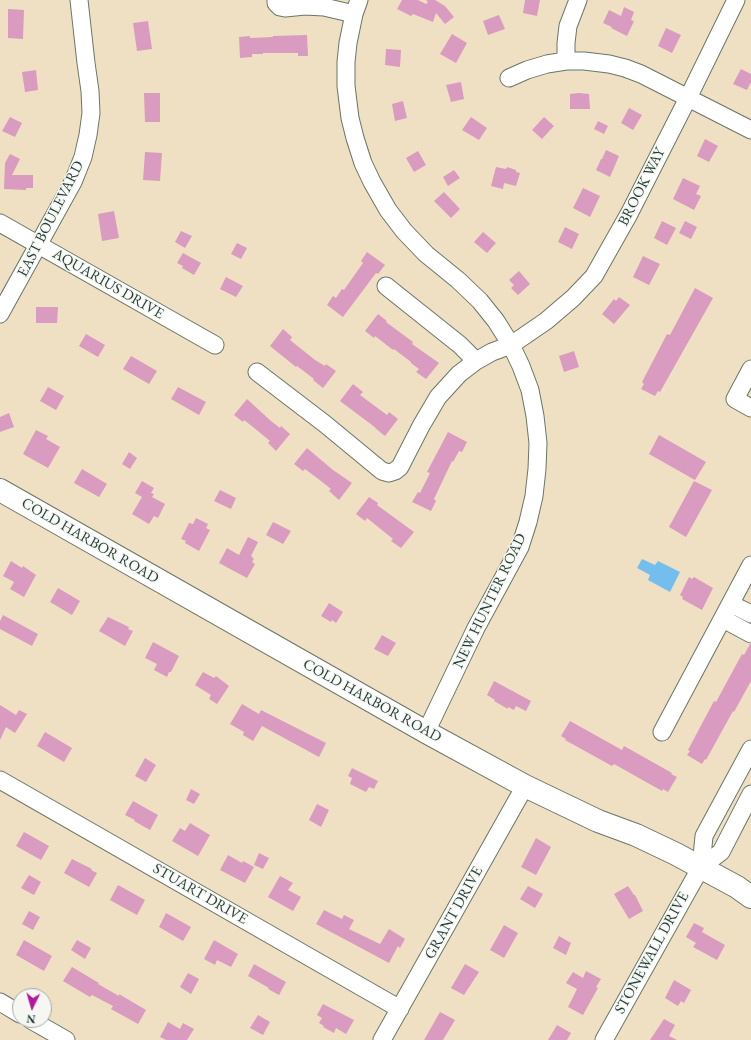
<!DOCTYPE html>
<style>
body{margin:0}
#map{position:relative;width:751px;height:1040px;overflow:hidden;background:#f0e0c3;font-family:"EB Garamond",serif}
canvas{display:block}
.north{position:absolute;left:12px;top:988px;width:40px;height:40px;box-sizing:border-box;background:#f6f6f2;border:1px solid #a0aca6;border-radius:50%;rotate:185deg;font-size:11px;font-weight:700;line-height:16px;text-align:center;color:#1f3d34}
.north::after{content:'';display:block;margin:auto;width:14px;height:18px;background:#b5179e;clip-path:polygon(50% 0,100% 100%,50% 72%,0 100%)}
</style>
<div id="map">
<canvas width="751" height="1040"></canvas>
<div class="north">N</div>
</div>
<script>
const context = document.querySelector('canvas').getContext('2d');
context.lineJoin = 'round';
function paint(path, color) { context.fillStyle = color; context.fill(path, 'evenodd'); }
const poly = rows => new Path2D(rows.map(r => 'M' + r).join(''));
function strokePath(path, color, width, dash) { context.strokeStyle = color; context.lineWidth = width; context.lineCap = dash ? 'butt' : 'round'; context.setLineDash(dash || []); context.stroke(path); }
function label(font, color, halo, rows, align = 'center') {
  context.font = font + ' "EB Garamond",serif'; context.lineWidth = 3; context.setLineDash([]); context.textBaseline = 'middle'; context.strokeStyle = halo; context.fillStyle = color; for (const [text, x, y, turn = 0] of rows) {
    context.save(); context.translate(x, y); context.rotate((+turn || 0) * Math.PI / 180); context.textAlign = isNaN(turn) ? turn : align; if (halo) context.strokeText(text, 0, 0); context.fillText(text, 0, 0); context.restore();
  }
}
const water = poly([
 [642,559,655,565,658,561,680,572,670,592,648,580,650,575,637,568]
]);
const building = poly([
 [402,0,418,0,426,4,428,2,426,0,435,0,445,6,454,17,445,24,436,13,433,22,413,14,411,16,397,9],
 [525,0,540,0,537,16,523,13],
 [624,7,634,12,631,20,634,21,627,36,611,28,612,27,603,23,609,10,621,16],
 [8,9,24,10,23,39,8,38],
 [499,15,505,29,488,35,483,21],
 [148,21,152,49,137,51,133,23],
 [666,28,681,35,672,53,658,46],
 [452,34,467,43,456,63,440,54],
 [307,35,308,56,298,56,298,53,263,53,263,54,252,54,252,57,240,58,239,37,250,36,250,38,273,37,273,36],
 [386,49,401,50,400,67,385,65],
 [741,69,751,74,751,82,747,90,733,84],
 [36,70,38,90,25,92,22,72],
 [461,82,464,99,451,102,446,85],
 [144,93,160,93,160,122,145,122],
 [579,93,589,94,590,109,570,109,570,94],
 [403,101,407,118,395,121,392,104],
 [629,108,642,115,633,130,621,123],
 [10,117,22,123,15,137,2,131],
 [471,117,487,128,479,140,462,130],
 [544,117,554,126,542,139,532,130],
 [598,121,608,126,604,134,594,129],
 [705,139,718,146,709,162,697,156],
 [606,150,619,156,610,177,596,170,601,159,602,159],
 [418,151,426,165,414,172,406,158],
 [145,152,162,153,160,181,143,180],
 [10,154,20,159,12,175,33,175,33,188,26,188,26,190,4,189,5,163],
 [496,167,506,169,507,167,516,170,516,172,520,173,516,186,504,183,503,189,491,186],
 [454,170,460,178,448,186,443,177],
 [683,178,700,186,696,194,701,196,694,210,673,199],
 [583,188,600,196,590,217,573,208],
 [444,192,460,209,451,218,434,201],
 [114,211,119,238,102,241,98,214],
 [662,221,676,228,667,245,654,238],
 [685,221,697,227,691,239,679,233],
 [565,227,579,234,572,249,558,242],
 [181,231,192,236,185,248,175,242],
 [483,232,496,243,487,253,474,242],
 [237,243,247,248,241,259,231,254],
 [367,252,385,265,378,274,376,273,343,317,327,305,333,296,336,298,342,289,344,290,363,263,361,261],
 [183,253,201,263,194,275,182,268,183,266,177,263],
 [643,256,660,264,649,285,633,277],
 [519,271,530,284,518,295,511,288,514,285,509,280],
 [226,277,243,286,236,297,220,289],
 [695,288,713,298,660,392,658,391,655,396,641,389,644,384,642,382,667,334,670,335],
 [619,297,630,305,614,324,602,314,614,299,616,301],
 [36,307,58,307,57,323,36,323],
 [378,314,387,321,386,322,413,342,412,344,439,363,426,379,416,372,419,369,411,363,411,362,394,349,393,350,375,336,374,338,365,331],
 [283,329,292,337,290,340,315,360,325,366,326,364,336,371,323,388,313,380,314,379,297,366,296,367,270,346],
 [86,334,105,345,98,357,79,346],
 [574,351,579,367,564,372,559,356],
 [131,356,157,371,149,384,123,369],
 [353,384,363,392,360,395,387,415,389,412,398,419,385,436,375,428,376,428,340,401],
 [48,387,64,396,56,410,40,401],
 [178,387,206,402,199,415,171,399],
 [247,399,271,421,280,428,281,426,290,434,276,451,268,443,270,441,253,427,244,420,243,422,234,415],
 [9,413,14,427,0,432,0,417],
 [36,430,48,436,46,439,60,447,48,468,23,454],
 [448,432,467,442,462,452,459,451,453,462,452,461,434,499,436,501,431,511,412,502,418,492,420,493,430,473,427,472],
 [659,435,706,462,695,480,649,454],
 [307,448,333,470,352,483,339,500,329,491,331,489,321,481,305,469,303,471,294,464],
 [129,452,137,458,130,469,122,464],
 [82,469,107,484,99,497,74,483],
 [142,481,154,488,151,493,154,494,152,497,165,504,158,518,154,516,149,524,132,514,142,497,135,493],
 [694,481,712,490,686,537,669,527],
 [220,490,236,498,231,509,214,501],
 [369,497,378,503,377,505,414,532,401,548,391,541,393,539,367,518,365,521,356,514],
 [196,518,208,524,206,528,210,530,199,551,185,543,186,541,181,539,189,523,193,524],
 [273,522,291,531,283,544,266,535],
 [248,537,258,542,251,556,254,559,252,562,255,564,247,578,219,563,227,548,239,555],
 [11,561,22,568,23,566,36,575,24,597,10,589,14,582,3,576],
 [689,577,692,579,694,577,713,588,702,610,682,599,683,597,680,595],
 [58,588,80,601,72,615,50,602],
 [329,603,343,612,336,623,332,620,331,622,321,616],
 [3,615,38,634,32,646,0,629,0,621],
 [108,617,129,627,128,629,133,631,125,646,99,631],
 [382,635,396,643,388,656,374,649],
 [153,642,179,656,171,672,169,672,167,677,154,670,157,664,145,658],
 [750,644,751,644,751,681,734,712,733,711,706,760,705,759,702,764,687,755,690,751,688,750,714,701,716,702,742,654,744,655],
 [203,672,214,678,216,676,229,686,217,704,209,699,211,695,195,685],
 [494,681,531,701,526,711,516,706,514,710,508,707,508,709,494,701,495,700,487,695],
 [242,704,259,714,261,710,326,743,319,757,262,726,253,741,243,735,244,732,230,724],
 [0,705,16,715,19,710,27,714,15,733,6,727,0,740],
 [570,721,622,750,624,746,672,773,671,774,677,777,668,792,663,789,662,791,614,764,612,766,565,740,566,739,561,736],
 [45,732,72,748,64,762,37,746],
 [145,758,156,765,146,782,135,776],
 [352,768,378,781,374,789,369,787,366,792,350,784,352,778,348,776],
 [191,789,200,794,194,804,186,800],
 [133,801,158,815,150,830,134,821,135,820,125,815],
 [317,804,329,810,321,827,309,820],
 [190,823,210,835,198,856,172,841,180,828,185,831],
 [24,832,49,846,41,860,16,846],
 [536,838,551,847,536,875,521,867],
 [259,853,269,858,263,869,254,865],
 [228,855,242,863,243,861,254,867,245,883,220,870],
 [72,859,92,869,91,870,97,873,89,887,64,873],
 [29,875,41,882,34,895,21,888],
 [280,876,293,883,288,890,301,897,293,911,268,897],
 [118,885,145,900,137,915,110,900],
 [528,886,543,894,535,908,520,899],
 [628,886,634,895,635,895,643,911,629,919,614,894],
 [324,910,342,919,344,915,354,920,349,929,380,944,389,929,405,939,400,948,398,946,389,963,316,924],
 [29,911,40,917,33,930,22,924],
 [166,913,191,927,183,941,159,927],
 [694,923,704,928,702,932,725,945,717,960,693,947,696,943,686,937],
 [504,925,518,933,504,958,490,950],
 [559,936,571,943,566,955,553,948],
 [24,940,52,956,44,971,16,955],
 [77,940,91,948,85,959,71,950],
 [214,940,238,954,231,967,217,960,215,965,204,959],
 [254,964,286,982,279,995,268,989,269,988,248,976],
 [465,964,479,972,464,995,451,988],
 [72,967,99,983,98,984,119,996,119,994,146,1010,138,1024,111,1009,113,1006,92,995,90,997,63,981],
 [586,971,601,979,596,987,598,988,583,1015,568,1007,577,989,566,983,573,972,583,978],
 [188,973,199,979,191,994,180,987],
 [674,980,691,990,684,1003,681,1001,678,1006,665,998],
 [323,1004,354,1020,346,1034,336,1028,334,1033,323,1027,324,1026,319,1023,322,1018,317,1015],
 [440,1012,455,1020,443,1040,424,1040],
 [258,1015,270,1022,263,1035,250,1028],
 [664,1019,675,1025,669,1036,677,1040,650,1040],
 [168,1022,180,1029,183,1023,194,1029,187,1040,166,1040,160,1037],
 [557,1025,571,1033,567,1040,548,1040]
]);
const minor = poly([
 [276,0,276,3,280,7,285,8,305,6,324,7,354,14],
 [359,0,354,14,348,43,346,62,346,86,350,118,355,138,363,163,372,182,388,210,404,231,426,254,458,280,480,301,496,321,511,345,521,366,530,390,535,416,538,443,537,469,534,496,528,522,520,547,476,628,426,732],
 [566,61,566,43,568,26,578,0],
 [509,78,527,70,547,64,566,61,584,61,609,64,625,68,641,74,751,130],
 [0,223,215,345],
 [386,286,460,345,476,361],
 [0,314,73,182,83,157,88,135,91,113,90,91,86,63,79,0],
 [751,369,735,399,751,408],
 [257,372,325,424,382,471,389,473,395,471,400,467,421,426,438,397,459,374,476,361,492,352,511,345,546,321,573,298,594,276,629,214,688,98,736,0],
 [731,604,751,614],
 [723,619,751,634],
 [662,732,751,565],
 [0,780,400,1009],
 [701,867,721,852,751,794],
 [0,1002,20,1014],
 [31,1020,66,1040],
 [382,1040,525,786],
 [604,1040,701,867,704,836,751,749]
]);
const major = poly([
 [0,490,426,732,525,786,598,821,636,835,676,854,737,887,751,897]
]);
const streetNames = [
 ["BROOK WAY",642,187,-63],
 ["EAST BOULEVARD",51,219,-63],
 ["AQUARIUS DRIVE",108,284,30],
 ["COLD HARBOR ROAD",90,541,30],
 ["NEW HUNTER ROAD",490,601,-64],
 ["COLD HARBOR ROAD",372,701,29],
 ["STUART DRIVE",200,894,30],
 ["GRANT DRIVE",454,913,-61],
 ["STONEWALL DRIVE",652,953,-61]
];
paint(water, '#74beed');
paint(building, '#d99bbf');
strokePath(minor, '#687666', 19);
strokePath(major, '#687666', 24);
strokePath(minor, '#fff', 17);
strokePath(major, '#fff', 22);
label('15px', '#1f3d34', '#f6f6f2', streetNames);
</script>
